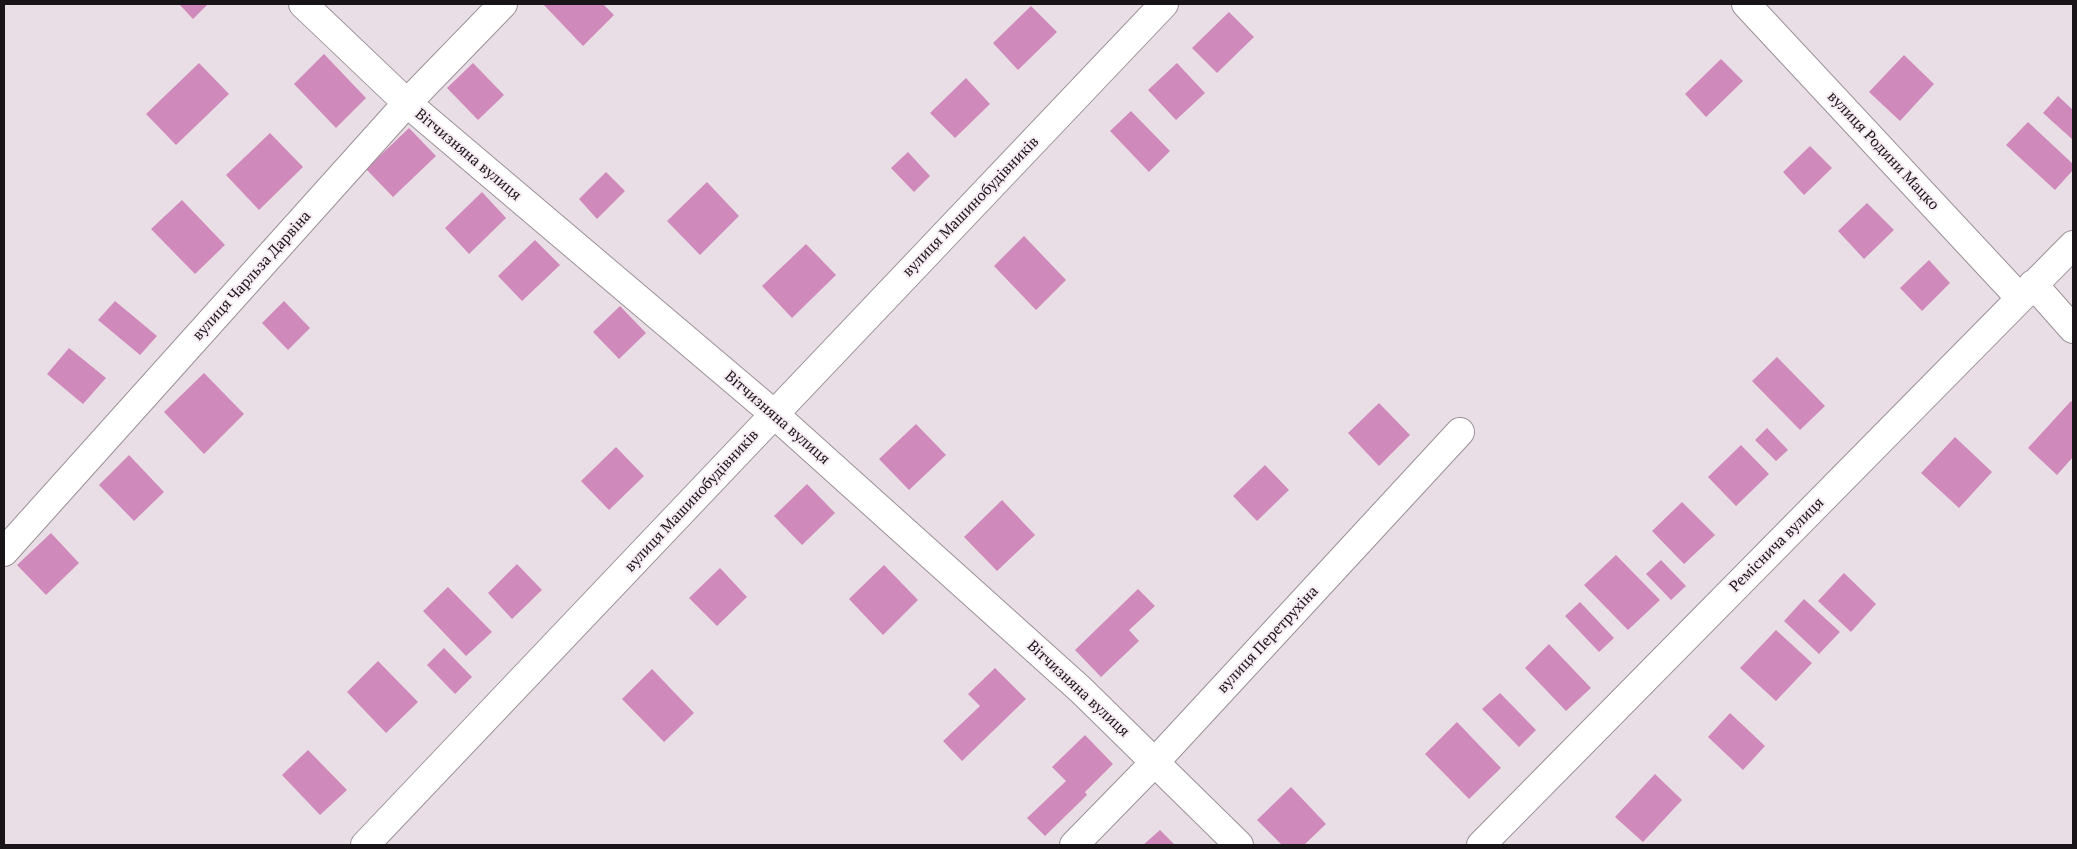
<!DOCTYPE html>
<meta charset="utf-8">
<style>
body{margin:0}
#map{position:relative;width:2077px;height:849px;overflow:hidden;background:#eadee6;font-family:"PT Serif",serif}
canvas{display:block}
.frame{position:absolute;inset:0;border:5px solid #191417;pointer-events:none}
</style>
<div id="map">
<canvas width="2077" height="849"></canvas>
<div class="frame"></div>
</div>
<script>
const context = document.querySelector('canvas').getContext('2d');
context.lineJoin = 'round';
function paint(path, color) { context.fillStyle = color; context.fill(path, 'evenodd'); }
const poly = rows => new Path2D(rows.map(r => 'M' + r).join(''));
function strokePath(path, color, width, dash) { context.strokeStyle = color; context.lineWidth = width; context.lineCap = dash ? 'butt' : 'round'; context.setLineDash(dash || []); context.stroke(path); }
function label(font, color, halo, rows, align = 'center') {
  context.font = font + ' "PT Serif",serif'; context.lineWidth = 4; context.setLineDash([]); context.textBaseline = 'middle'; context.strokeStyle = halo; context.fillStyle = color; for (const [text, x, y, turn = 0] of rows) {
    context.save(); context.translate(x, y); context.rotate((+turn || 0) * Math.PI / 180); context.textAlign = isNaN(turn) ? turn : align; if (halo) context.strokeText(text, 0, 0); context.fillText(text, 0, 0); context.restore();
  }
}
const building = poly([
 [179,4,208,4,193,19],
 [543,4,603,4,614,15,583,46],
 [1031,6,1057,32,1018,70,993,43],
 [1229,12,1254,37,1217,73,1192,48],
 [324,54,366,98,336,128,294,84],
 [1904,55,1934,84,1900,121,1869,92],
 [1721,59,1743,81,1706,117,1685,94],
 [199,63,229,94,176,145,146,114],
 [473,63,504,95,478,120,447,88],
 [1177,63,1205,93,1176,120,1148,90],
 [966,78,990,104,955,138,930,113],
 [2058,96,2073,110,2073,140,2043,113],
 [1131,111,1170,151,1149,172,1110,131],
 [2028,122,2073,164,2073,170,2055,190,2006,145],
 [409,128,436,156,393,197,366,169],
 [270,133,303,167,259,210,226,175],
 [1810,146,1832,168,1804,195,1783,172],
 [908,152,930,176,914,192,891,168],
 [606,172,625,191,597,219,579,199],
 [707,182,739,216,700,255,667,221],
 [482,192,506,218,469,254,445,228],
 [182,200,225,245,195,274,151,229],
 [1867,203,1894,230,1864,259,1838,231],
 [1024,236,1066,280,1036,310,994,266],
 [535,240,560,265,522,301,498,276],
 [806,244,836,275,792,318,762,286],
 [1929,260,1950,283,1922,311,1900,288],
 [115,301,157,336,140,355,98,320],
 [284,301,310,328,288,350,262,323],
 [620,306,646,333,619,359,593,332],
 [69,348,106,378,83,404,47,374],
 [1777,357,1825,406,1800,430,1752,381],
 [204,373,244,414,204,454,164,412],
 [2071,401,2073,403,2073,457,2057,475,2028,448],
 [1379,403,1410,435,1379,466,1348,433],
 [916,424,946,455,909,490,879,459],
 [1767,428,1788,450,1776,461,1755,440],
 [1955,437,1992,472,1959,508,1921,473],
 [1741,445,1769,474,1736,506,1708,477],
 [616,447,644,476,609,510,581,481],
 [129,455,164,492,134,521,99,485],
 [1265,465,1289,490,1257,521,1233,496],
 [807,484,835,513,802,545,774,516],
 [1002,500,1035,535,997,571,964,537],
 [1682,502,1715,535,1684,564,1652,531],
 [51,533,79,563,46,595,17,565],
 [1616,555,1660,600,1628,630,1584,585],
 [1661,560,1686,586,1671,600,1646,574],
 [517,564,542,590,512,619,488,593],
 [884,565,918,600,883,635,849,599],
 [720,568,747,597,717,626,689,598],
 [1844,573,1876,604,1851,632,1818,601],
 [448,587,492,632,466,656,423,611],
 [1138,589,1155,606,1129,630,1139,641,1101,677,1075,650],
 [1804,599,1840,632,1819,654,1784,621],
 [1580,602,1614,638,1599,652,1565,616],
 [1776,630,1812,663,1776,701,1740,668],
 [1549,644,1591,688,1566,711,1525,668],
 [444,648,472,677,455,694,427,665],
 [378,661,418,702,386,733,347,692],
 [995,668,1026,699,962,761,943,741,980,706,968,694],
 [652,669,694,713,664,742,622,699],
 [1500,693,1536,730,1519,747,1482,709],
 [1730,713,1765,746,1743,770,1708,737],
 [1457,722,1501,768,1469,799,1425,754],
 [1085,735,1113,764,1085,792,1087,795,1045,836,1027,818,1066,781,1052,767],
 [308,750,347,790,320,815,282,775],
 [1655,774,1682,800,1643,842,1615,817],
 [1291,787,1326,824,1304,845,1282,845,1257,820],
 [1160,830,1175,845,1143,845]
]);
const minor = poly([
 [303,4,407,103,774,414,1081,690,1239,845],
 [1746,4,2020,298],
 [2033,284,2073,329],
 [4,552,407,103,503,4],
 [365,845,1164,4],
 [1074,845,1155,762,1460,432],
 [1481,845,2073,245]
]);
const streetNames = [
 ["вулиця Родини Мацко",1883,151,47],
 ["Вітчизняна вулиця",468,155,40],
 ["вулиця Машинобудівників",971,207,-46],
 ["вулиця Чарльза Дарвіна",252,276,-48],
 ["Вітчизняна вулиця",777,418,41],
 ["вулиця Машинобудівників",692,501,-47],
 ["Реміснича вулиця",1777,545,-45],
 ["вулиця Перетрухіна",1268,640,-47],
 ["Вітчизняна вулиця",1078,689,43]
];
paint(building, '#cf89ba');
strokePath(minor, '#9b9097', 30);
strokePath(minor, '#fff', 28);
label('15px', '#191417', '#f7ebf3', streetNames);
</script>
